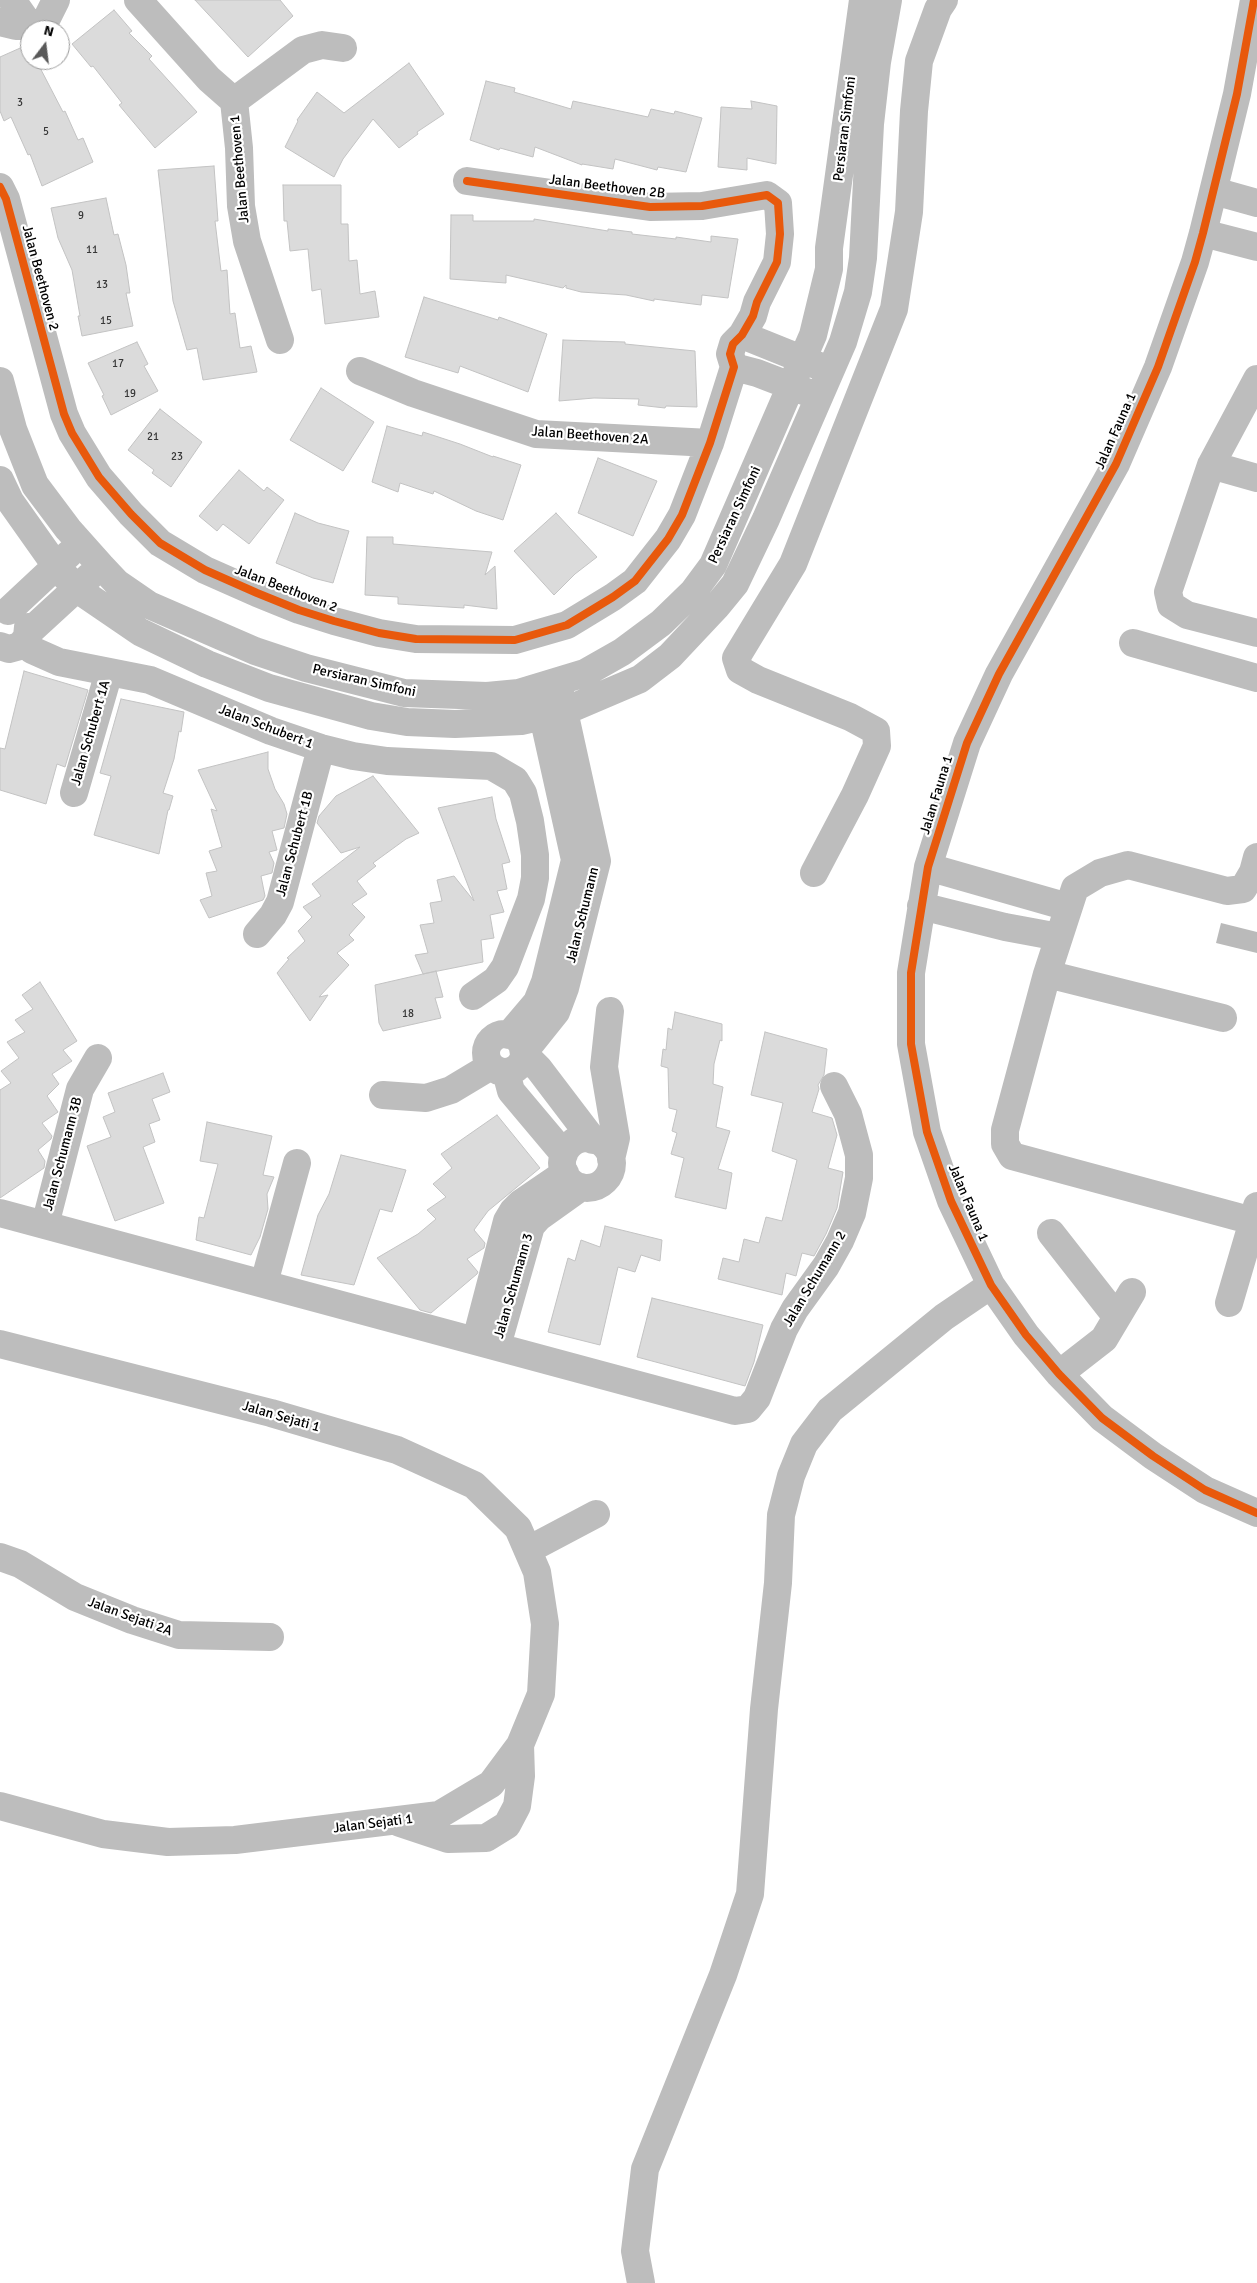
<!DOCTYPE html>
<style>
body{margin:0}
#map{position:relative;width:1257px;height:2283px;overflow:hidden;background:#fff;font-family:Signika,sans-serif}
canvas{display:block}
.north{position:absolute;left:20px;top:20px;width:50px;height:50px;box-sizing:border-box;background:#fff;border:1px solid #999;border-radius:50%;rotate:15deg;font-size:14px;font-weight:700;line-height:20px;text-align:center;color:#000}
.north::after{content:'';display:block;margin:auto;width:18px;height:22px;background:#595959;clip-path:polygon(50% 0,100% 100%,50% 72%,0 100%)}
</style>
<div id="map">
<canvas width="1257" height="2283"></canvas>
<div class="north">N</div>
</div>
<script>
const context = document.querySelector('canvas').getContext('2d');
context.lineJoin = 'round';
function paint(path, color) { context.fillStyle = color; context.fill(path, 'evenodd'); }
const poly = rows => new Path2D(rows.map(r => 'M' + r).join(''));
function strokePath(path, color, width, dash) { context.strokeStyle = color; context.lineWidth = width; context.lineCap = dash ? 'butt' : 'round'; context.setLineDash(dash || []); context.stroke(path); }
function label(font, color, halo, rows, align = 'center') {
  context.font = font + ' Signika,sans-serif'; context.lineWidth = 4.5; context.setLineDash([]); context.textBaseline = 'middle'; context.strokeStyle = halo; context.fillStyle = color; for (const [text, x, y, turn = 0] of rows) {
    context.save(); context.translate(x, y); context.rotate((+turn || 0) * Math.PI / 180); context.textAlign = isNaN(turn) ? turn : align; if (halo) context.strokeText(text, 0, 0); context.fillText(text, 0, 0); context.restore();
  }
}
const water = poly([
 [1221,923,1257,932,1257,953,1216,943]
]);
const building = poly([
 [195,0,280,0,293,16,248,57,195,0],
 [114,10,132,31,129,33,152,56,149,59,197,112,155,148,119,105,122,103,93,66,91,67,72,44,114,10],
 [27,45,30,50,30,60,36,60,63,112,65,111,78,140,83,138,93,162,42,186,30,154,28,155,11,117,4,121,0,111,0,57,27,45],
 [409,63,444,114,417,132,418,134,399,148,373,119,343,159,334,177,285,147,298,121,297,120,317,92,344,113,409,63],
 [486,81,515,88,514,92,571,109,573,101,648,117,651,109,674,114,675,111,702,118,686,172,658,167,657,170,615,159,613,169,582,164,582,165,535,147,533,157,500,148,499,150,470,140,486,81],
 [751,101,777,106,776,164,747,158,747,170,718,167,721,107,752,109,751,101],
 [214,166,218,221,215,221,221,271,227,270,230,314,235,313,240,348,251,346,257,372,203,380,197,348,187,350,173,301,158,170,214,166],
 [283,185,341,185,341,224,348,224,349,261,357,260,360,294,375,291,379,317,325,324,321,289,312,291,308,249,290,251,287,221,284,221,283,185],
 [106,198,114,235,118,234,126,265,130,293,126,293,133,326,82,336,78,316,80,316,72,270,58,238,51,208,106,198],
 [451,215,473,215,473,221,534,221,534,219,608,231,608,229,632,232,632,234,676,239,676,237,711,242,711,236,738,239,728,298,702,295,701,305,654,299,654,301,626,295,581,292,566,288,566,285,563,288,506,275,506,283,450,279,451,215],
 [424,297,498,320,499,317,547,334,528,392,460,366,458,373,405,357,424,297],
 [563,340,625,342,625,344,695,351,697,407,666,406,665,408,638,405,639,399,594,398,559,401,563,340],
 [137,342,148,364,144,366,158,391,111,415,102,396,104,395,88,363,137,342],
 [321,388,374,422,343,471,290,440,321,388],
 [160,409,202,442,171,487,152,473,154,470,128,450,160,409],
 [387,426,422,436,423,432,460,444,493,457,493,456,521,465,503,520,476,511,434,491,433,494,400,483,398,492,372,482,387,426],
 [598,458,657,481,633,536,578,513,598,458],
 [239,470,264,491,267,487,284,500,249,544,223,524,217,531,199,516,239,470],
 [295,513,318,523,349,531,333,583,313,578,276,563,295,513],
 [556,513,597,557,575,574,554,595,514,551,556,513],
 [367,537,393,537,393,544,492,552,485,575,495,566,497,609,464,605,464,608,398,604,398,597,365,595,367,537],
 [24,671,88,690,65,767,57,764,46,804,0,790,0,748,5,749,24,671],
 [121,699,184,712,181,732,179,731,174,759,163,793,173,796,169,810,168,810,159,854,94,835,111,776,100,773,121,699],
 [268,752,268,769,275,789,284,804,287,814,284,828,272,831,277,850,269,852,274,863,272,873,261,876,265,896,263,900,209,918,200,900,212,896,206,873,217,871,209,851,222,847,211,809,217,811,198,770,268,752],
 [373,776,419,833,406,839,373,863,376,866,357,881,367,894,352,904,365,917,349,935,354,940,337,953,349,965,319,997,328,995,310,1021,277,973,289,959,287,958,305,941,298,931,312,917,303,907,321,896,312,884,360,847,341,853,317,823,319,816,336,796,373,776],
 [492,797,496,819,510,862,502,864,507,889,497,891,504,912,490,915,494,938,481,940,483,962,423,974,415,955,428,953,420,925,434,923,430,903,442,901,437,880,454,876,474,901,438,808,492,797],
 [436,971,443,997,435,998,441,1018,383,1031,379,1023,375,985,436,971],
 [40,982,77,1041,63,1050,72,1061,52,1074,59,1084,47,1096,58,1112,42,1123,52,1136,51,1139,38,1150,45,1161,44,1168,0,1198,0,1090,11,1083,1,1071,19,1058,7,1042,25,1032,15,1020,33,1009,22,995,40,982],
 [675,1012,722,1024,722,1041,720,1040,714,1064,713,1084,723,1087,716,1127,730,1131,718,1169,732,1173,726,1209,675,1197,684,1158,671,1154,677,1133,672,1131,677,1110,669,1108,668,1068,661,1066,663,1049,666,1050,668,1028,672,1030,675,1012],
 [765,1032,827,1049,824,1075,818,1085,819,1089,812,1112,832,1118,837,1135,828,1168,843,1172,837,1208,826,1234,814,1256,802,1253,796,1276,786,1273,782,1295,718,1279,723,1258,739,1262,744,1239,759,1243,766,1217,782,1221,797,1160,772,1151,783,1103,751,1095,765,1032],
 [163,1073,170,1092,152,1099,160,1120,149,1124,155,1142,143,1147,164,1203,115,1221,87,1146,111,1137,103,1117,115,1112,108,1093,163,1073],
 [497,1115,540,1168,488,1211,474,1230,485,1243,484,1248,467,1259,478,1272,477,1274,431,1313,420,1310,377,1258,418,1234,436,1219,427,1210,446,1197,433,1184,452,1168,441,1154,497,1115],
 [207,1122,272,1136,263,1175,274,1177,267,1194,268,1209,260,1237,251,1255,196,1240,199,1217,204,1218,218,1164,200,1161,207,1122],
 [341,1155,406,1170,392,1212,380,1209,354,1285,301,1275,318,1215,329,1194,341,1155],
 [605,1226,662,1240,660,1261,641,1255,635,1272,618,1267,600,1345,548,1332,568,1258,575,1261,581,1240,600,1247,605,1226],
 [652,1298,763,1325,754,1362,745,1386,637,1357,652,1298]
]);
const minor = poly([
 [12,0,31,27],
 [138,0,209,79,234,101,239,148,241,206,247,241,280,340],
 [1254,0,1237,94,1203,233,1195,262,1158,367,1116,464,999,674,967,743,928,867,911,973,911,1044,927,1132,951,1201,991,1285,1026,1335,1059,1374,1102,1418,1153,1456,1205,1490,1257,1513],
 [0,22,16,26,37,26,47,18,56,0],
 [234,101,303,50,322,45,343,48],
 [0,187,6,199,64,414,72,433,99,477,131,514,160,543,205,570,257,593,299,610,334,621,379,633,416,639,515,640,567,625,613,597,635,581,668,539,682,515,710,443,734,367,730,354,733,344,742,335,753,316,757,302,777,262,780,234,778,203,767,195,702,206,650,207,467,181],
 [1214,191,1257,203],
 [1203,233,1257,247],
 [742,335,819,366],
 [734,367,757,373,809,393],
 [360,371,413,393,536,434,710,443],
 [1257,379,1211,465,1168,592,1171,605,1187,615,1257,633],
 [0,381,13,429,35,485,68,529,101,566,117,583,149,605,255,651,306,668,404,693,487,696,519,693,585,673,622,652,661,623,693,592,713,565,813,335,829,269,829,248,863,0],
 [1211,465,1257,478],
 [0,480,10,501,56,566,77,589,140,632,207,664,269,688,371,716,407,722,455,724,521,721,565,711,640,679,670,656,717,606,735,584,766,519,843,342,858,292,863,258,870,124,877,62,888,0],
 [8,611,69,554],
 [29,632,90,576],
 [25,642,32,650,59,662,150,680,271,731,321,748,353,756,387,761,491,766,515,780,523,793,530,821,535,855,535,878,531,899,505,967,496,980,473,996],
 [1133,643,1257,678],
 [0,646,9,649,20,646,27,637,28,627],
 [74,793,109,672],
 [1257,857,1253,872,1243,889,1227,891,1128,865,1100,873,1075,888,1047,974,1005,1130,1005,1144,1012,1156,1253,1221,1257,1206],
 [928,867,1068,907],
 [814,873,855,795,877,746,876,731,850,717,758,680,740,670,736,658,793,564,894,309,909,212,914,111,919,61,938,9,944,0],
 [921,906,1005,927,1059,937],
 [257,934,273,915,280,902,321,748],
 [1047,974,1223,1018],
 [610,1011,604,1067,616,1138,611,1159],
 '486 1053a19 19 0 1 1 38 0a19 19 0 1 1-38 0Z',
 [509,1035,537,1002,545,982,575,860,539,698],
 [523,1049,532,1042,556,1012,565,988,597,861,560,693],
 [524,1058,531,1061,539,1069,593,1140],
 [506,1072,511,1091,564,1154],
 [383,1095,426,1098,451,1090,491,1066],
 '562 1163a25 25 0 1 1 50 0a25 25 0 1 1-50 0Z',
 [0,1213,735,1411,748,1409,757,1398,784,1329,795,1309,826,1266,840,1241,852,1213,859,1178,859,1155,848,1114,834,1086],
 [45,1225,80,1089,98,1058],
 [1051,1233,1116,1316],
 [264,1283,297,1163],
 [1229,1303,1253,1221],
 [476,1340,507,1221,513,1211,521,1203,565,1173],
 [0,1344,271,1413,397,1450,474,1485,518,1528,537,1572,545,1624,541,1694,520,1745,491,1784,439,1815,235,1840,168,1842,103,1834,0,1806],
 [497,1346,531,1226,539,1217,581,1187],
 [1059,1374,1104,1339,1132,1292],
 [528,1550,596,1514],
 [0,1557,20,1564,75,1597,132,1620,179,1635,270,1637],
 [400,1823,448,1839,486,1838,507,1825,517,1806,521,1776,520,1745],
 [641,2283,635,2251,645,2169,723,1975,750,1894,764,1709,778,1583,781,1515,791,1476,804,1444,830,1410,944,1317,991,1285]
]);
const cycleway = poly([
 [1254,0,1237,94,1203,233,1195,262,1158,367,1116,464,999,674,967,743,928,867,911,973,911,1044,927,1132,951,1201,991,1285,1026,1335,1059,1374,1102,1418,1153,1456,1205,1490,1257,1513],
 [0,187,6,199,64,414,72,433,99,477,131,514,160,543,205,570,257,593,299,610,334,621,379,633,416,639,515,640,567,625,613,597,635,581,668,539,682,515,710,443,734,367,730,354,733,344,742,335,753,316,757,302,777,262,780,234,778,203,767,195,702,206,650,207,467,181]
]);
const numberNames = [
 ["3",20,103],
 ["5",46,132],
 ["9",81,216],
 ["11",92,250],
 ["13",102,285],
 ["15",106,321],
 ["17",118,364],
 ["19",130,394],
 ["21",153,437],
 ["23",177,457],
 ["18",408,1014]
];
const streetNames = [
 ["Persiaran Simfoni",845,129,-83],
 ["Jalan Beethoven 1",240,169,-95],
 ["Jalan Beethoven 2B",607,187,7],
 ["Jalan Beethoven 2",40,278,75],
 ["Jalan Fauna 1",1116,431,-66],
 ["Jalan Beethoven 2A",590,436,4],
 ["Persiaran Simfoni",735,515,-65],
 ["Jalan Beethoven 2",286,589,21],
 ["Persiaran Simfoni",364,681,13],
 ["Jalan Schubert 1",266,727,21],
 ["Jalan Schubert 1A",91,733,-74],
 ["Jalan Fauna 1",937,795,-73],
 ["Jalan Schubert 1B",295,844,-75],
 ["Jalan Schumann",583,915,-76],
 ["Jalan Schumann 3B",63,1154,-75],
 ["Jalan Fauna 1",968,1203,67],
 ["Jalan Schumann 2",815,1279,-59],
 ["Jalan Schumann 3",514,1286,-74],
 ["Jalan Sejati 1",281,1417,16],
 ["Jalan Sejati 2A",130,1617,20],
 ["Jalan Sejati 1",373,1824,-7]
];
paint(water, '#bababa');
paint(building, '#dbdbdb');
strokePath(building, '#c3c3c3', 1);
strokePath(minor, '#bdbdbd', 28);
strokePath(cycleway, '#e8590c', 8);
label('11px', '#373737', null, numberNames);
label('14px', '#000', '#fff', streetNames);
</script>
